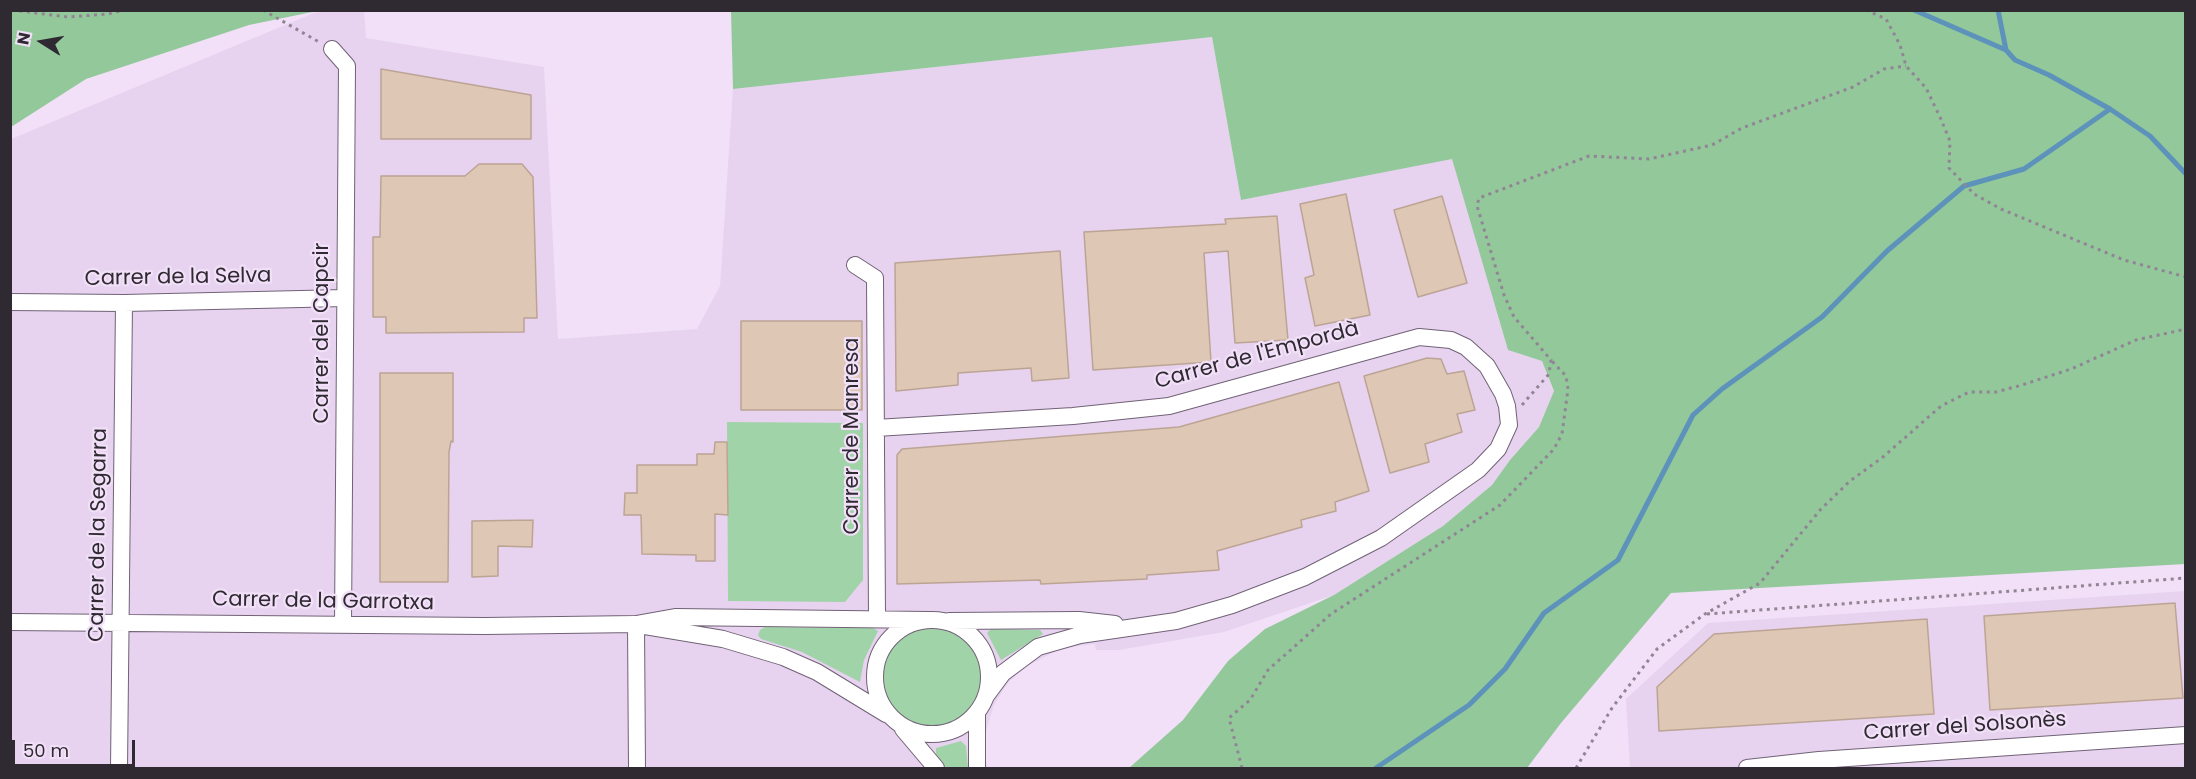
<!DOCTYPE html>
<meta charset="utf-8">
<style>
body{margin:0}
#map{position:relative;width:2196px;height:779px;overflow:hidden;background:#f1e0f7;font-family:Poppins,sans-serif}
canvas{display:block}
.frame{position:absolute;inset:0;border:12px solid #2f2932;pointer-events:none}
.north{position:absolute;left:12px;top:12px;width:60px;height:60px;-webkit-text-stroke:4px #f1e0f7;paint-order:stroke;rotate:281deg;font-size:16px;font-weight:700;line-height:24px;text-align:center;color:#2f2932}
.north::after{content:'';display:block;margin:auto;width:21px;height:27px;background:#2f2932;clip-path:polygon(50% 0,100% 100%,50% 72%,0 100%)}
.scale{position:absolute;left:12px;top:740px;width:123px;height:27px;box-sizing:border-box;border:3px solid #2f2932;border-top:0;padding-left:8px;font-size:18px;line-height:21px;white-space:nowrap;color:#2f2932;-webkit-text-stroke:4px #f1e0f7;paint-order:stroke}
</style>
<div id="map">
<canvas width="2196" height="779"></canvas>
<div class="frame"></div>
<div class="north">N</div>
<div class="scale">50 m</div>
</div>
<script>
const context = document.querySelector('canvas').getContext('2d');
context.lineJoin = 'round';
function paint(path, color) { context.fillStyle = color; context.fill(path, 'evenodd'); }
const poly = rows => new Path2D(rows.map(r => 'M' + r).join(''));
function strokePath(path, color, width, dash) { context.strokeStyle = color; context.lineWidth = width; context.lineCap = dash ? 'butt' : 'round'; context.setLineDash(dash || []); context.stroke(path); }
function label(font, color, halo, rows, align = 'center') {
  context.font = font + ' Poppins,sans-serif'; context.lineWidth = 4.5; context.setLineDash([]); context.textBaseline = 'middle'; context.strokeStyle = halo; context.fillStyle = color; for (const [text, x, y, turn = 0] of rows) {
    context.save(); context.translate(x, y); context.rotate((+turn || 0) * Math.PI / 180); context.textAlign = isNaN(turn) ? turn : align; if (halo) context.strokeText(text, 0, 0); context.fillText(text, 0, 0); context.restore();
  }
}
const built = poly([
 [330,11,364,11,366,38,544,67,558,339,697,329,720,286,733,89,1212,37,1241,200,1452,158,1508,350,1542,361,1554,392,1539,427,1510,460,1492,485,1443,526,1334,595,1224,632,1119,650,1096,650,1095,644,1062,648,1025,667,1007,684,994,705,986,731,984,758,988,768,11,768,11,139,314,13],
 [2185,591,2185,768,1630,768,1626,699,1708,623]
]);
const green = poly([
 [727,422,863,423,863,580,845,602,728,601],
 '880 676a51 51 0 1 1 102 0a51 51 0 1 1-102 0Z',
 [765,627,873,628,878,631,864,660,860,682,802,652,761,639,758,635,760,630],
 [991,629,1040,630,1043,634,1001,660,987,633],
 [961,741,966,746,968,768,946,768,936,754,936,748]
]);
const forest = poly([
 [11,11,11,10,317,11,249,25,86,79,11,127],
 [731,11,2185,11,2185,564,1671,593,1561,723,1527,768,1112,768,1129,768,1183,720,1228,661,1265,629,1334,595,1443,526,1492,485,1510,460,1539,427,1554,391,1542,361,1508,350,1452,159,1241,200,1212,37,733,89]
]);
const stream = poly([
 [1914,10,2006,50,2015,60,2049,75,2110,109,2150,136,2186,174],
 [1998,10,2006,50],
 [1376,768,1469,705,1505,669,1544,613,1618,560,1693,415,1722,389,1822,317,1887,251,1964,186,2024,169,2110,109]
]);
const building = poly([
 [381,69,531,95,531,139,381,139,381,69],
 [479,164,522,164,533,177,537,318,524,318,524,332,386,333,386,317,373,317,373,237,380,237,381,176,465,176,479,164],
 [1346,194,1370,315,1315,326,1305,278,1314,275,1300,204,1346,194],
 [1442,196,1467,283,1418,297,1394,210,1442,196],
 [1277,216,1288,340,1235,343,1228,251,1204,253,1211,362,1093,370,1084,232,1226,224,1225,219,1277,216],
 [1060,251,1069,378,1032,381,1031,368,958,373,958,385,896,391,895,263,1060,251],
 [741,321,862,321,862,410,741,410,741,321],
 [1427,358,1441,359,1447,374,1464,371,1475,410,1457,414,1462,432,1425,444,1429,462,1390,473,1364,376,1427,358],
 [380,373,453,373,453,442,451,441,449,452,448,582,380,582,380,373],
 [1339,382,1369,491,1335,502,1336,511,1301,520,1302,527,1217,551,1219,570,1147,575,1147,579,1041,584,1040,580,897,584,897,455,902,449,1179,427,1339,382],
 [715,442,727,442,728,515,715,514,715,561,696,561,696,555,642,554,641,515,624,515,625,493,637,493,637,465,697,465,697,454,714,454,715,442],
 [533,520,532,547,498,546,498,576,472,577,472,521,533,520],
 [2175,603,2183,698,1990,710,1984,616,2175,603],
 [1927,619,1934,714,1659,731,1657,687,1714,634,1927,619]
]);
const path = poly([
 [12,10,68,17,108,14,124,10],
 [263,10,319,42],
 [1866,10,1886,19,1900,45,1906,66,1926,88,1940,117,1950,141,1949,168,1974,194,2001,209,2124,260,2186,277],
 [1522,405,1549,374,1551,360,1514,317,1504,295,1477,206,1479,198,1589,156,1649,159,1712,145,1742,128,1853,87,1884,69,1906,66],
 [1707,614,2186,578],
 [1242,768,1229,718,1250,700,1268,670,1331,614,1500,505,1554,449,1562,434,1568,389,1566,376,1551,360],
 [1576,768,1612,708,1657,649,1705,614,1760,583,1821,509,1850,481,1883,457,1941,406,1969,392,1996,392,2022,385,2071,369,2136,340,2186,329]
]);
const minor = poly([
 [332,49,347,66,343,624],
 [855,265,875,278,877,618],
 [10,302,124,303,345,298],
 [876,428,1073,416,1169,406,1419,337,1451,340,1466,347,1487,366,1503,394,1507,406,1509,425,1498,449,1478,470,1381,538,1305,577,1232,605,1176,621,1080,635,1038,647,1003,673,986,696],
 '875 677a57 57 0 1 1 114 0a57 57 0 1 1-114 0Z',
 [949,621,1079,620,1115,624],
 [10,622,485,626,636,624,675,617,928,620],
 [636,624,637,768],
 [645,626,723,639,783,657,817,672,886,714],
 [977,712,977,768],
 [903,729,936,768],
 [119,768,124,303],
 [1747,768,1819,760,2186,735]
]);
const streetNames = [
 ["Carrer de la Selva",178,278,-1],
 ["Carrer del Capcir",323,333,-90],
 ["Carrer de l'Empordà",1257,356,-15],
 ["Carrer de Manresa",853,436,-90],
 ["Carrer de la Segarra",99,535,-89],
 ["Carrer de la Garrotxa",323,602,1],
 ["Carrer del Solsonès",1965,727,-4]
];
paint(built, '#e7d3ef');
paint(green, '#a1d3a9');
paint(forest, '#93c89b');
strokePath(stream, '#5d92bb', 5);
paint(building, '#dfc7b6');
strokePath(building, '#bca495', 1.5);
strokePath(minor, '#716276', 18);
strokePath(path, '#918595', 3, [3, 4.5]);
strokePath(minor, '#fff', 16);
label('21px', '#2f2932', '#f1e0f7', streetNames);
</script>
